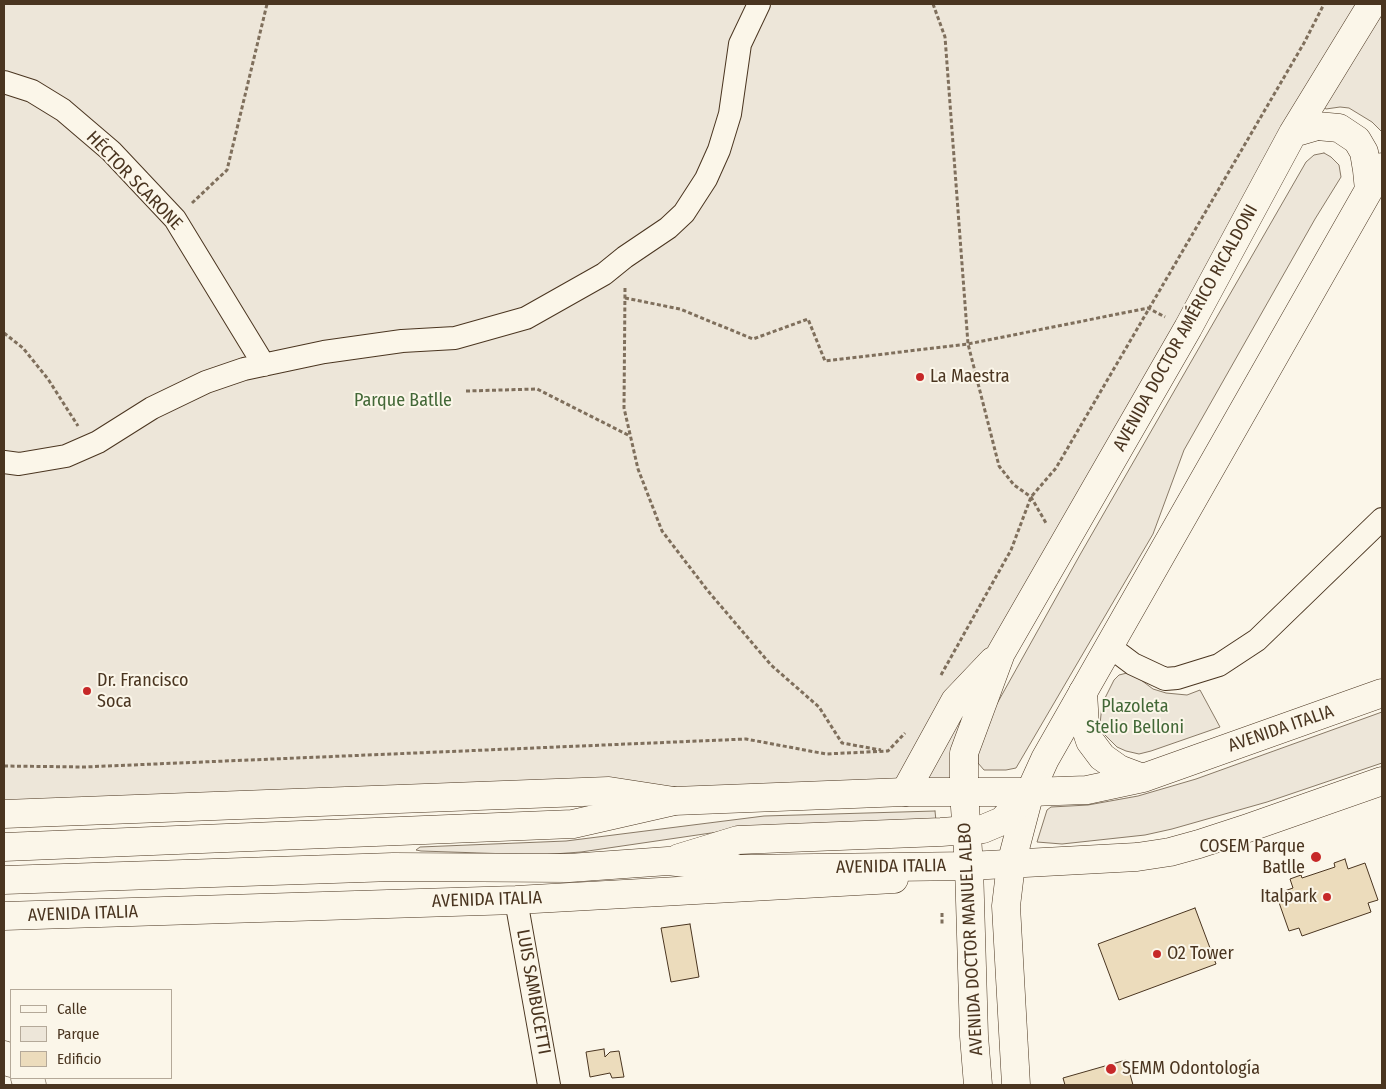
<!DOCTYPE html>
<meta charset="utf-8">
<style>
body{margin:0}
#map{position:relative;width:1386px;height:1089px;overflow:hidden;background:#fbf6e9;font-family:"Fira Sans Condensed",sans-serif}
canvas{display:block}
.frame{position:absolute;inset:0;border:5px solid #4a3520;pointer-events:none}
.legend{position:absolute;left:10px;top:989px;width:162px;height:90px;box-sizing:border-box;background:#fbf6e9;border:1px solid #b4a999;margin:0;padding:6px 9px;list-style:none;font-size:15px;color:#4a3520}
.legend li{display:flex;align-items:center;gap:10px;height:25px}
.legend b{width:25px;border:1px solid #b4a999}
</style>
<div id="map">
<canvas width="1386" height="1089"></canvas>
<div class="frame"></div>
<ul class="legend">
<li><b style="height:6px;background:#fbf6e9"></b>Calle</li>
<li><b style="height:14px;background:#ede6d9"></b>Parque</li>
<li><b style="height:14px;background:#ecdcbc"></b>Edificio</li>
</ul>
</div>
<script>
const context = document.querySelector('canvas').getContext('2d');
context.lineJoin = 'round';
function paint(path, color) { context.fillStyle = color; context.fill(path, 'evenodd'); }
const poly = rows => new Path2D(rows.map(r => 'M' + r).join(''));
function strokePath(path, color, width, dash) { context.strokeStyle = color; context.lineWidth = width; context.lineCap = dash ? 'butt' : 'round'; context.setLineDash(dash || []); context.stroke(path); }
function label(font, color, halo, rows, align = 'center') {
  context.font = font + ' "Fira Sans Condensed",sans-serif'; context.lineWidth = 4; context.setLineDash([]); context.textBaseline = 'middle'; context.strokeStyle = halo; context.fillStyle = color; for (const [text, x, y, turn = 0] of rows) {
    context.save(); context.translate(x, y); context.rotate((+turn || 0) * Math.PI / 180); context.textAlign = isNaN(turn) ? turn : align; if (halo) context.strokeText(text, 0, 0); context.fillText(text, 0, 0); context.restore();
  }
}
const green = poly([
 [4,4,1372,4,1001,653,964,792,4,814,4,4],
 [1382,14,1382,132,1372,122,1349,108,1340,107,1326,109,1322,106,1382,14],
 [1324,153,1331,157,1339,165,1341,177,1315,219,1184,450,1153,534,1016,768,1006,770,984,770,978,763,978,752,989,718,1081,553,1306,162,1314,155,1324,153],
 [1127,673,1133,674,1153,689,1166,693,1187,695,1200,690,1220,727,1151,751,1139,754,1126,751,1117,747,1103,733,1100,725,1102,704,1114,680,1119,675,1127,673],
 [1382,712,1382,763,1267,802,1172,829,1145,835,1062,844,1037,842,1047,810,1051,807,1088,805,1138,796,1196,779,1382,712],
 [935,811,936,821,752,827,581,852,540,855,421,851,416,850,420,847,566,841,764,816,935,811]
]);
const building = poly([
 [1345,859,1348,869,1365,863,1378,900,1368,903,1371,912,1302,936,1299,928,1289,931,1276,894,1293,888,1290,879,1301,875,1302,878,1335,867,1334,863,1345,859],
 [1195,908,1216,964,1119,1000,1098,944,1195,908],
 [690,924,699,977,671,982,661,928,690,924],
 [604,1049,605,1057,610,1052,619,1051,624,1077,612,1078,610,1073,590,1077,586,1052,604,1049],
 [1126,1060,1133,1085,1065,1085,1063,1078,1126,1060]
]);
const path = poly([
 [933,4,945,37,968,344,999,466,1014,485,1031,497,1046,523],
 [192,203,227,170,267,4],
 [625,288,624,408,638,469,662,531,708,591,771,665,819,707,842,743,881,750],
 [625,298,680,309,753,339,808,319,825,361,968,344,1148,308,1165,317],
 [4,333,23,348,48,379,78,426],
 [466,391,537,389,630,436],
 [941,675,1011,550,1031,497,1056,468,1304,43,1324,4],
 [4,766,84,767,746,739,826,754,888,751,905,733],
 [942,913,942,926]
]);
const street = poly([
 [4,82,32,91,63,110,111,151,175,219,264,365],
 [4,462,19,464,66,456,98,442,152,408,206,382,244,369,324,352,402,341,455,338,526,318,604,274,625,257,668,228,684,213,706,179,719,150,730,114,740,44,759,4],
 [1109,646,1133,664,1165,679,1177,678,1219,665,1257,640,1382,519],
 [516,900,549,1085]
]);
const secondary = poly([
 [1293,133,1317,126,1339,128,1357,140,1364,152,1367,170,1369,190],
 [905,792,955,701,993,661],
 [4,814,609,791,674,801],
 [4,916,516,900,894,879],
 [4,1055,11,1063],
 [25,1078,32,1085],
 [978,1085,974,1036,969,866,964,792,964,753,1001,653,1188,328,1293,133,1372,4],
 [1016,1085,1006,906,1011,864,1030,792,1045,759,1382,167]
]);
const primary = poly([
 [1083,692,1085,726,1090,741,1102,757,1119,769,1143,778],
 [4,847,573,824,674,801,905,792,1030,792,1087,790,1143,778,1382,693],
 [679,858,738,840,941,832,983,829,1002,821,1030,792],
 [4,880,393,867,569,868,668,861,739,869,969,866,1137,857,1170,852,1199,844,1248,828,1382,781]
]);
const markers = [
 [920,377,5,"#c62828"],
 [87,691,5,"#c62828"],
 [1316,857,6,"#c62828"],
 [1327,897,5,"#c62828"],
 [1157,954,5,"#c62828"],
 [1111,1069,6,"#c62828"]
];
const streetNames = [
 ["HÉCTOR SCARONE",134,181,46],
 ["AVENIDA DOCTOR AMÉRICO RICALDONI",1186,328,-61],
 ["AVENIDA ITALIA",1281,729,-19],
 ["AVENIDA ITALIA",891,867,-1],
 ["AVENIDA ITALIA",487,900,-2],
 ["AVENIDA ITALIA",83,914,-2],
 ["AVENIDA DOCTOR MANUEL ALBO",971,939,-93],
 ["LUIS SAMBUCETTI",533,992,80]
];
const poiNames = [
 ["La Maestra",930,377],
 ["Dr. Francisco",97,681],
 ["Soca",97,702],
 ["COSEM Parque",1305,847,"right"],
 ["Batlle",1305,868,"right"],
 ["Italpark",1317,897,"right"],
 ["O2 Tower",1167,954],
 ["SEMM Odontología",1122,1069]
];
const parkNames = [
 ["Parque Batlle",403,401],
 ["Plazoleta",1135,707],
 ["Stelio Belloni",1135,728]
];
paint(green, '#ede6d9');
strokePath(green, '#887966', 1);
paint(building, '#ecdcbc');
strokePath(building, '#4a3520', 1);
strokePath(street, '#4a3520', 24);
strokePath(secondary, '#4a3520', 29);
strokePath(primary, '#4a3520', 29);
strokePath(path, '#7f6f5c', 3, [4, 2.5]);
strokePath(street, '#fbf6e9', 22);
strokePath(secondary, '#fbf6e9', 28);
strokePath(primary, '#fbf6e9', 28);
for (const [x, y, r, color] of markers) { const dot = new Path2D(); dot.arc(x, y, r, 0, 2 * Math.PI); context.fillStyle = color; context.fill(dot); strokePath(dot, '#fbf6e9', 2); }
label('18px', '#4a3520', '#fbf6e9', streetNames);
label('18px', '#4a3520', '#fbf6e9', poiNames, 'left');
label('18px', '#436837', '#fbf6e9', parkNames);
</script>
